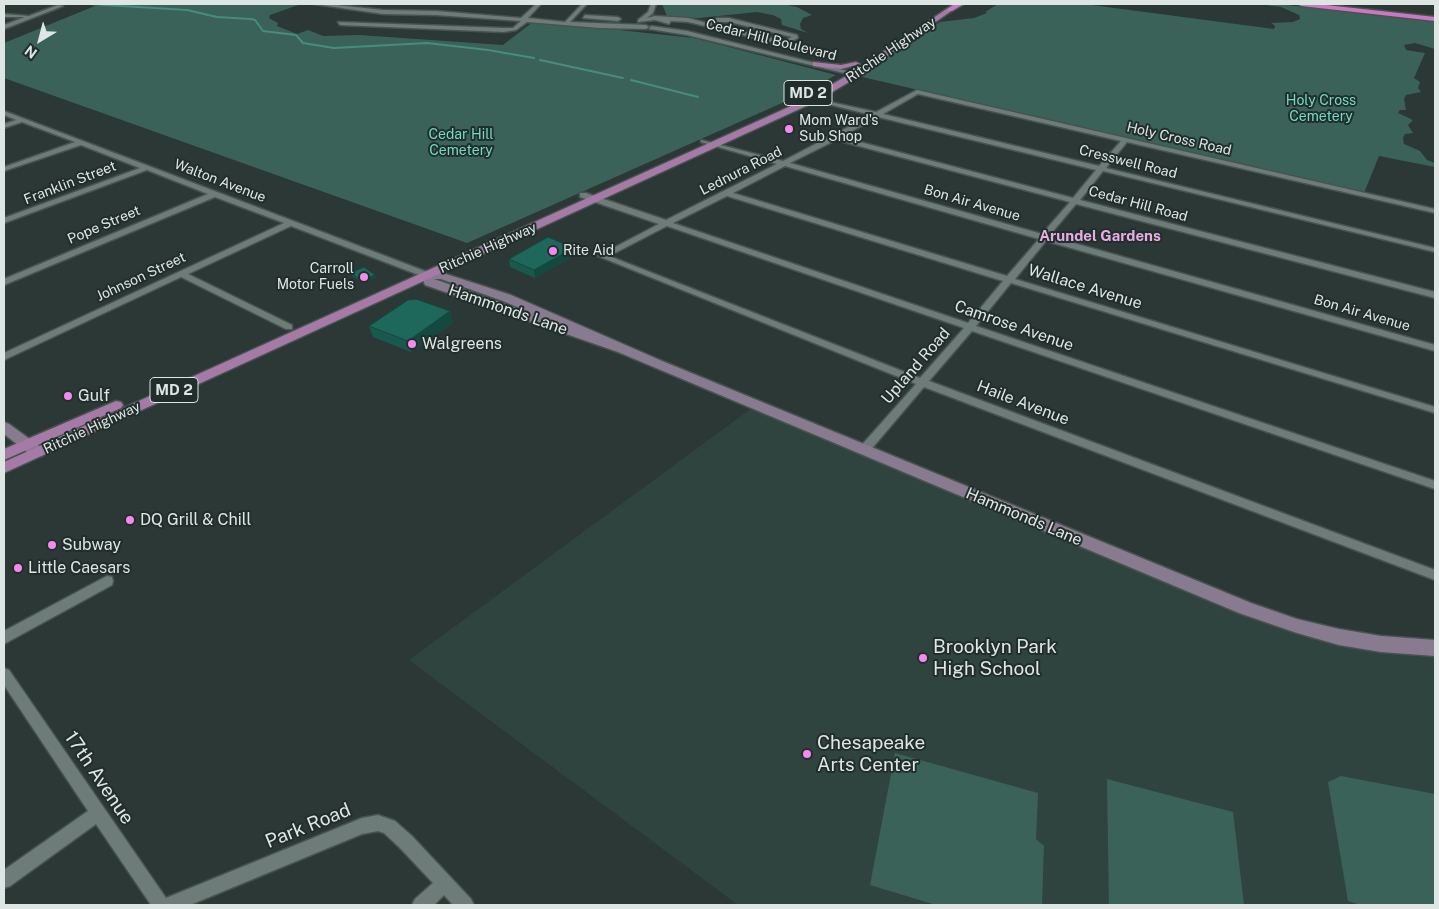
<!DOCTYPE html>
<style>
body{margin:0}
#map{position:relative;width:1439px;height:909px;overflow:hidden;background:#2b3835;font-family:"Public Sans",sans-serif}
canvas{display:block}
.frame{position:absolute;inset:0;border:5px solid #dee6e4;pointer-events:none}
.north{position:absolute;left:15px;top:15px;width:50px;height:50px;-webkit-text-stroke:4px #212e2b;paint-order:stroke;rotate:217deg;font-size:14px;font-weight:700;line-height:20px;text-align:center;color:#dee6e4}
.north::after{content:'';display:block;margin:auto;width:18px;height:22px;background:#dee6e4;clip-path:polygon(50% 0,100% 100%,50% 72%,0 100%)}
</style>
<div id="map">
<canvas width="1439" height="909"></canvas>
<div class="frame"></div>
<div class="north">N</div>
</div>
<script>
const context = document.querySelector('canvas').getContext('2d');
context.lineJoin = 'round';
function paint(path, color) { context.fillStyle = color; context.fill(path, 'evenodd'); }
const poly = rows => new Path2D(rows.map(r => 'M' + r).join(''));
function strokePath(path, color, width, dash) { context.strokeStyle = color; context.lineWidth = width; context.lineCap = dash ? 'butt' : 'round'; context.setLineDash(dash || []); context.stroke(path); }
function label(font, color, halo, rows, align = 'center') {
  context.font = font + ' "Public Sans",sans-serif'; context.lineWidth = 4; context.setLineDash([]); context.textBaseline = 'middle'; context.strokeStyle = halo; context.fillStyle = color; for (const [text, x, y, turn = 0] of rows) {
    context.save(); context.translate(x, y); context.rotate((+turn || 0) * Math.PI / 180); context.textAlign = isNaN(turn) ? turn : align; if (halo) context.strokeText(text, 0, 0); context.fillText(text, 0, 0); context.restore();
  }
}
const built = poly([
 [752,408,1193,594,1261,621,1297,632,1383,651,1435,656,1435,905,738,905,409,660]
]);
const green = poly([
 [102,4,301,4,270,15,269,18,278,23,277,26,297,34,308,30,323,36,359,35,503,45,534,21,694,38,836,75,800,95,467,243,4,78,4,43,95,6,104,6],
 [662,4,783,4,797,7,812,15,803,18,800,24,801,29,808,33,782,25,781,19,773,15,757,12,699,18,672,17,676,16,667,16],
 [998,4,1084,4,1274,29,1275,26,1271,23,1293,22,1300,19,1299,15,1281,7,1259,4,1278,4,1435,21,1435,49,1415,43,1404,45,1406,50,1425,53,1414,78,1420,82,1418,88,1421,92,1406,95,1404,99,1406,110,1400,110,1398,113,1413,120,1408,125,1413,133,1405,134,1403,138,1404,144,1420,151,1427,160,1435,163,1435,167,1379,156,1364,193,858,76,940,22,974,18,987,13,985,12],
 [895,753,1038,793,1036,839,1044,846,1042,905,936,905,870,885],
 [1341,776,1435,794,1435,905,1361,905,1348,901,1328,782],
 [1107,779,1233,812,1244,905,1109,905]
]);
const stream = poly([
 [89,4,187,10,217,17,251,19,255,20,263,31,296,35,303,43,334,48,427,43,488,50,534,58],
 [540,60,623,78],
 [631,80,698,97]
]);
const street = poly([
 [314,4,327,4,383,10,436,11,521,18,536,4,541,4,528,18,565,22,582,4,587,4,570,22,646,25,649,27,646,29,600,28,527,22,516,30,504,32,340,25,338,22,504,28,513,28,521,21,436,15,383,14,314,4],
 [651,4,656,4,653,13,647,18,655,16,688,18,707,23,717,18,729,18,797,35,798,38,790,42,792,44,789,46,688,22,671,21,669,24,655,20,638,22,638,20,648,12,651,4],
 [718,22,729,22,792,37,784,41,713,24,718,22],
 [58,5,63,6,4,29,4,25,25,17,4,17,4,14,29,16,58,5],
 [585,15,618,17,621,19,618,21,583,18,585,15],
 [651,26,687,31,859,74,856,76,687,35,649,29,651,26],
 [917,90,1435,209,1435,213,1127,142,1106,168,1435,248,1435,252,1103,171,1080,200,1435,292,1435,298,1076,204,1049,236,1435,345,1435,351,1046,241,1015,279,1435,407,1435,413,1011,283,976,326,1435,481,1435,489,972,331,929,381,1435,570,1435,580,924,387,868,453,860,453,858,450,860,447,916,384,598,256,659,224,580,197,580,193,586,193,666,220,777,164,701,142,701,140,783,161,871,115,812,100,812,98,876,112,917,90],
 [918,94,1121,141,1099,166,883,114,918,94],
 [878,117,1096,170,1073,198,841,137,878,117],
 [836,140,1070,202,1042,234,790,163,836,140],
 [785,166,1039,239,1007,276,733,193,785,166],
 [727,196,1003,281,968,323,673,223,727,196],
 [667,226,964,328,920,378,609,256,667,226],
 [4,111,430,273,431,275,427,278,424,277,291,226,188,274,292,325,292,329,286,329,181,277,4,360,4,353,284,223,215,197,4,285,4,279,208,194,147,170,4,223,4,218,140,168,81,145,4,171,4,167,75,142,22,122,4,128,4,124,16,120,4,115,4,111],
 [107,576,112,577,113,581,112,585,4,644,4,631,107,576],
 [4,668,9,670,166,898,362,818,378,815,395,821,412,836,471,899,474,905,453,905,444,895,434,905,412,905,415,899,433,883,400,848,384,833,378,831,362,834,190,905,151,905,96,824,10,886,4,888,4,870,88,811,4,685,4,668]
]);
const secondary = poly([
 [427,271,446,274,511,295,662,361,1251,603,1297,619,1339,629,1381,636,1435,640,1435,656,1381,652,1339,645,1297,633,1239,613,618,352,425,285,421,275,427,271],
 [434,279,441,279,503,301,531,313,434,279],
 [4,422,9,424,42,448,44,452,42,456,32,456,4,434,4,422]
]);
const primary = poly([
 [954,4,961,4,859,76,817,101,4,473,4,462,811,97,853,72,954,4],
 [813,62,841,65,856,62,860,64,841,69,813,66,813,62],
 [116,401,121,402,123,405,121,408,4,460,4,449,116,401]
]);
const highway = poly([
 [956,4,964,4,952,11,948,11,948,9,956,4],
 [1298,4,1317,4,1435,17,1435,21,1301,6,1298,4]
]);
const wall = poly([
 [573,248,574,256,535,278,510,267,509,259],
 [351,273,375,275,376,278,363,283,352,276],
 [450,311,453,323,411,352,373,337,369,326]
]);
const shadedWall = poly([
 [573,248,574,256,535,278,534,270],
 [375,275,376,278,363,283,362,281],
 [450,311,453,323,411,352,408,341]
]);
const building = poly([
 [548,237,573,248,534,270,509,259,548,237],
 [364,267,375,275,362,281,351,273,364,267],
 [416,299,450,311,408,341,369,326,408,300,416,299]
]);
const markers = [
 [789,129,5,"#f589ee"],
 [553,251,5,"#f589ee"],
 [364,277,5,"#f589ee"],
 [412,344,5,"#f589ee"],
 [68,396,5,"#f589ee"],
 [130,520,5,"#f589ee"],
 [52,545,5,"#f589ee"],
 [18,568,5,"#f589ee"],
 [923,658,5,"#f589ee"],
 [807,754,5,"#f589ee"]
];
const farStreetnames = [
 ["Cedar Hill Boulevard",771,40,14],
 ["Ritchie Highway",891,50,-34],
 ["Holy Cross Road",1179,139,13],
 ["Cresswell Road",1128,162,14],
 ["Lednura Road",741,171,-27],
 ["Walton Avenue",220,181,21],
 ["Franklin Street",70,183,-21],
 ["Bon Air Avenue",972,203,16],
 ["Cedar Hill Road",1138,204,15],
 ["Pope Street",104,225,-23],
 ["Ritchie Highway",488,248,-24],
 ["Johnson Street",141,277,-25],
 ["Bon Air Avenue",1362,313,16],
 ["Ritchie Highway",92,428,-25]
];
const farParknames = [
 ["Holy Cross",1321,101],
 ["Cemetery",1321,117],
 ["Cedar Hill",461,135],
 ["Cemetery",461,151]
];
const farPoinames = [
 ["Mom Ward's",799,121],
 ["Sub Shop",799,137],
 ["Rite Aid",563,251],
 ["Carroll",354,269,"right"],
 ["Motor Fuels",354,285,"right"]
];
const shields = [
 [808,93,48],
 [174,390,48]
];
const shieldNames = [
 ["MD 2",808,93],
 ["MD 2",174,390]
];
const farNeighbourhoodnames = [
 ["Arundel Gardens",1100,236]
];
const streetNames = [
 ["Wallace Avenue",1085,287,17],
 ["Hammonds Lane",508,310,19],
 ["Camrose Avenue",1014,326,19],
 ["Upland Road",916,366,-49],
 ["Haile Avenue",1023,403,21],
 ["Hammonds Lane",1024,517,23]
];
const poiNames = [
 ["Walgreens",422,344],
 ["Gulf",78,396],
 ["DQ Grill & Chill",140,520],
 ["Subway",62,545],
 ["Little Caesars",28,568]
];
const nearPoinames = [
 ["Brooklyn Park",933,647],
 ["High School",933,669],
 ["Chesapeake",817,743],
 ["Arts Center",817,765]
];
const nearStreetnames = [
 ["17th Avenue",99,778,56],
 ["Park Road",308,826,-22]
];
paint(built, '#30443f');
paint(green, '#3a6259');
strokePath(stream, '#478d7e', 2);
strokePath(street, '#485350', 3);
strokePath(secondary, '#485350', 3);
strokePath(primary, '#485350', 3);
strokePath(highway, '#485350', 3);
paint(street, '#6d7c78');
paint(secondary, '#897b8f');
paint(primary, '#a57aa6');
paint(highway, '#ca78c4');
paint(wall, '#19594d');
paint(shadedWall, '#14493f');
paint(building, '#1d685a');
strokePath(building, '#14493f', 1);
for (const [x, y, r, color] of markers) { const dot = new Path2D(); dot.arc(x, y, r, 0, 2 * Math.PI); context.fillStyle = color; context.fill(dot); strokePath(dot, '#212e2b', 2); }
label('14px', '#dee6e4', '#212e2b', farStreetnames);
label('14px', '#71dcc6', '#212e2b', farParknames);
label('14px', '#dee6e4', '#212e2b', farPoinames, 'left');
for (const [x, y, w] of shields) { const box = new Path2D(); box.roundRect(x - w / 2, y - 12.5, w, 25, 4); context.fillStyle = '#212e2b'; context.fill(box); strokePath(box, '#dee6e4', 1); }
label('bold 15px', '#dee6e4', null, shieldNames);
label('bold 15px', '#e9ace3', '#212e2b', farNeighbourhoodnames);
label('16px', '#dee6e4', '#212e2b', streetNames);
label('16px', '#dee6e4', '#212e2b', poiNames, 'left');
label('19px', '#dee6e4', '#212e2b', nearPoinames, 'left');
label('19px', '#dee6e4', '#212e2b', nearStreetnames);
</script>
